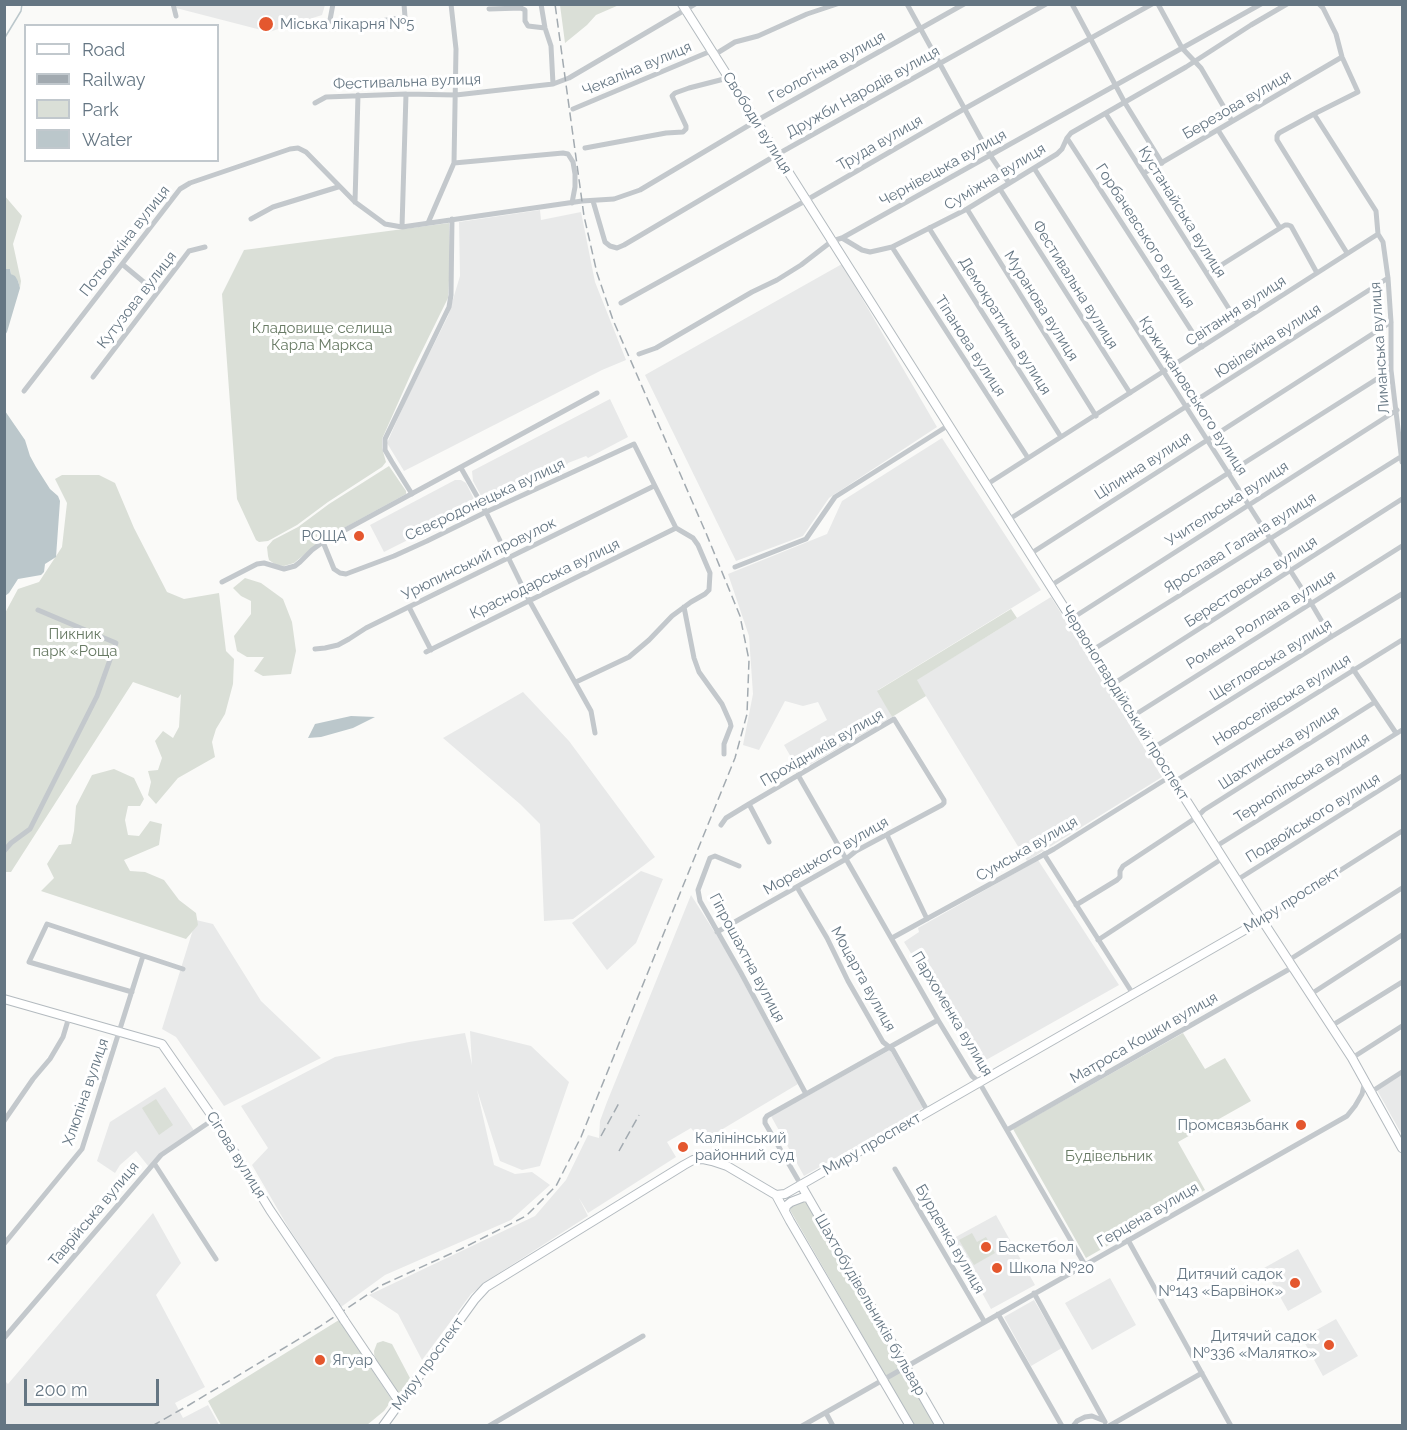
<!DOCTYPE html>
<meta charset="utf-8">
<style>
body{margin:0}
#map{position:relative;width:1407px;height:1430px;overflow:hidden;background:#fafaf8;font-family:Raleway,sans-serif}
canvas{display:block}
.frame{position:absolute;inset:0;border:6px solid #657683;pointer-events:none}
.legend{position:absolute;left:24px;top:24px;width:195px;height:138px;box-sizing:border-box;background:#fff;border:2px solid #c1c8cd;margin:0;padding:8px 10px;list-style:none;font-size:18px;color:#657683}
.legend li{display:flex;align-items:center;gap:12px;height:30px}
.legend b{width:30px;border:2px solid #c1c8cd}
.scale{position:absolute;left:24px;top:1379px;width:135px;height:27px;box-sizing:border-box;border:3px solid #657683;border-top:0;padding-left:8px;font-size:18px;line-height:21px;white-space:nowrap;color:#657683;-webkit-text-stroke:4px #fff;paint-order:stroke}
</style>
<div id="map">
<canvas width="1407" height="1430"></canvas>
<div class="frame"></div>
<ul class="legend">
<li><b style="height:8px;background:#fff"></b>Road</li>
<li><b style="height:8px;background:#a2aab0"></b>Railway</li>
<li><b style="height:16px;background:#dadfd7"></b>Park</li>
<li><b style="height:16px;background:#bbc7cb"></b>Water</li>
</ul>
<div class="scale">200 m</div>
</div>
<script>
const context = document.querySelector('canvas').getContext('2d');
context.lineJoin = 'round';
function paint(path, color) { context.fillStyle = color; context.fill(path, 'evenodd'); }
const poly = rows => new Path2D(rows.map(r => 'M' + r).join(''));
function strokePath(path, color, width, dash) { context.strokeStyle = color; context.lineWidth = width; context.lineCap = dash ? 'butt' : 'round'; context.setLineDash(dash || []); context.stroke(path); }
function label(font, color, halo, rows, align = 'center') {
  context.font = font + ' Raleway,sans-serif'; context.lineWidth = 6; context.setLineDash([]); context.textBaseline = 'middle'; context.strokeStyle = halo; context.fillStyle = color; for (const [text, x, y, turn = 0] of rows) {
    context.save(); context.translate(x, y); context.rotate((+turn || 0) * Math.PI / 180); context.textAlign = isNaN(turn) ? turn : align; if (halo) context.strokeText(text, 0, 0); context.fillText(text, 0, 0); context.restore();
  }
}
const built = poly([
 [175,5,325,5,322,15,269,32,176,8],
 [540,210,541,220,581,212,595,282,626,360,602,370,404,471,387,443,405,402,448,316,460,276,459,222],
 [842,264,937,427,829,498,803,536,736,561,645,375],
 [610,399,628,437,588,458,586,456,568,463,565,469,485,503,473,481,472,471],
 [942,438,1041,590,878,690,892,717,799,771,784,745,827,720,818,702,803,706,785,701,759,750,743,745,753,694,749,636,728,574,827,534,842,501],
 [455,480,461,480,466,483,477,505,384,552,370,525],
 [1051,597,1162,777,1027,861,916,680],
 [523,692,569,741,655,857,573,919,544,921,540,824,520,804,443,738],
 [1038,860,1119,985,979,1064,904,942,919,932,918,928],
 [641,871,663,879,636,943,607,970,572,923],
 [691,895,726,950,798,1084,701,1142,691,1128,667,1142,676,1157,588,1213,579,1198,588,1216,496,1275,471,1294,422,1360,398,1314,369,1295,535,1216,566,1180,588,1135,599,1138,600,1121,607,1102],
 [196,920,213,924,261,1001,321,1058,224,1106,176,1037,162,1029],
 [470,1031,531,1046,569,1082,540,1166,522,1170,500,1161,477,1090,494,1165,515,1174,532,1172,550,1185,511,1220,385,1275,341,1307,288,1227,252,1165,268,1148,241,1106,335,1057,409,1042,465,1033,472,1065],
 [890,1050,923,1108,804,1176,771,1116],
 [1402,1075,1402,1135,1377,1090],
 [165,1087,195,1132,149,1167,136,1151,120,1165,115,1173,97,1161,110,1122],
 [153,1213,181,1263,156,1295,205,1387,175,1403,183,1418,208,1405,219,1425,5,1425,5,1381,8,1384],
 [996,1215,1035,1285,991,1309,952,1239],
 [1298,1249,1322,1292,1288,1311,1264,1268],
 [1110,1278,1136,1325,1092,1350,1065,1303],
 [1034,1300,1062,1348,1031,1366,1004,1317],
 [1336,1319,1358,1356,1323,1376,1302,1338]
]);
const green = poly([
 [560,5,560,4,619,5,596,15,587,25,565,43],
 [4,195,22,216,13,244,21,281,20,288,18,281,11,274,10,269,5,269,4,229,6,222,4,216],
 [449,223,450,263,448,298,414,367,382,439,382,448,386,462,382,467,328,502,297,525,268,541,259,542,256,540,237,499,222,294,244,250],
 [389,466,406,491,406,494,322,540,294,563,284,566,276,565,269,560,268,556,267,547,273,540,298,527,329,504],
 [62,475,99,475,115,483,134,528,167,592,184,599,219,593,226,651,234,659,233,684,225,714,216,729,212,742,215,757,178,778,156,804,148,795,151,782,148,771,158,770,162,758,155,741,163,731,173,738,179,727,181,694,178,698,133,682,11,872,4,872,4,615,18,589,39,582,62,547,67,503,55,479],
 [245,578,261,583,283,599,292,622,296,651,291,674,263,676,254,671,264,657,247,657,237,651,234,636,251,614,251,601,241,596,233,588],
 [1011,609,1017,618,917,680,926,696,892,717,877,691],
 [114,769,134,778,144,799,140,806,128,806,125,820,128,835,139,836,150,821,162,824,159,845,124,860,130,871,145,872,164,880,179,900,196,913,198,925,186,939,41,891,54,878,47,864,59,845,71,844,74,831,76,806,92,775],
 [1183,1033,1205,1069,1225,1058,1251,1101,1178,1142,1205,1190,1086,1258,1013,1129],
 [156,1099,173,1125,159,1135,142,1108],
 [804,1200,806,1202,936,1425,914,1425,790,1210,792,1206],
 [972,1233,977,1242,986,1237,995,1253,974,1265,959,1240],
 [339,1320,392,1400,384,1411,367,1425,221,1425,208,1401],
 [383,1341,392,1344,411,1380,410,1386,401,1397,395,1397,375,1366,374,1351,377,1343]
]);
const water = poly([
 [5,269,10,269,11,274,15,276,18,281,20,288,7,332,5,335],
 [5,411,25,440,30,456,36,467,50,489,58,496,60,501,56,557,45,564,44,572,41,575,18,579,9,593,5,596],
 [351,716,375,717,353,728,321,737,308,738,315,724]
]);
const stream = poly([
 [4,39,21,11,22,4]
]);
const street = poly([
 [173,4,176,16],
 [333,4,330,20,335,24,345,27,405,17,404,4],
 [541,4,545,28,551,46,553,84],
 [907,4,990,155,1009,183],
 [1072,4,1125,103,1162,163],
 [1158,4,1182,48,1201,68,1232,121],
 [1319,4,1323,8,1336,34,1342,57,1358,92,1314,114,1279,133,1277,136,1277,140,1347,253],
 [489,9,521,8,525,10,525,21,528,26,545,28],
 [714,55,735,42,758,36,807,14,837,4],
 [315,103,326,97,406,94,456,95,553,84,569,78,695,4],
 [573,109,711,51],
 [1106,114,1238,323],
 [1314,114,1376,211,1378,234,1383,242,1388,278,1391,322,1391,370,1402,462],
 [1218,130,1280,228],
 [1067,138,1202,347],
 [585,148,666,133,683,132,686,129,686,126,672,96,675,93,689,88,728,78],
 [454,163,563,153,568,154,573,162,575,174,575,187,572,203],
 [1034,168,1311,603,1331,637],
 [1144,173,1342,57],
 [1000,189,1130,393],
 [593,201,605,242,610,246,617,248,624,245,778,154,1046,4],
 [355,202,358,95],
 [967,209,1096,416],
 [251,219,273,207,338,187],
 [428,223,454,163,456,49,451,4],
 [402,227,406,94],
 [929,228,1061,437],
 [842,238,862,250,870,252,879,250,892,247,967,209,1057,154,1062,149,1067,138,1071,133,1186,67,1251,25,1287,4],
 [892,247,1028,458],
 [122,264,157,293],
 [1207,274,1285,225,1288,225,1291,226,1317,273],
 [621,303,805,201,964,109,1152,4],
 [639,354,656,348,752,292,777,280,801,265,832,241,842,238,1261,4],
 [93,377,189,251,205,247],
 [24,391,180,189,190,183,290,149,298,148,306,152,355,202,385,224,402,227,582,201,614,199,640,190,756,121,964,4],
 [461,468,486,512,529,600,591,711,595,733],
 [986,485,1378,234],
 [412,494,392,462,385,450,385,439,449,307,451,295,452,219],
 [1008,520,1388,278],
 [323,542,334,569,340,573,346,574,394,556,427,541,486,512,634,444,676,528,693,538,698,545,710,573,709,590,705,594,691,602,672,616,649,640,629,657,576,682],
 [1030,554,1391,322],
 [735,567,806,539,835,497,949,425],
 [222,582,257,564,264,563,284,569,295,566,300,562,312,550,323,542,597,393],
 [1050,586,1391,370],
 [409,607,431,650],
 [684,607,694,658,699,672,722,704,730,722,731,726,724,744,724,754],
 [1071,619,1397,410],
 [315,649,325,648,338,645,349,639,366,628,654,486],
 [1091,651,1402,456],
 [426,652,676,528],
 [1353,669,1396,733],
 [1113,684,1402,499],
 [1133,716,1402,546],
 [1153,748,1331,637,1402,594],
 [798,775,938,1020,972,1076,979,1082,1085,1265],
 [1174,782,1402,640],
 [721,825,726,818,749,804],
 [887,835,927,919],
 [1215,847,1402,730],
 [4,851,11,843,30,829,97,696,116,643,38,610],
 [1044,854,1133,994],
 [739,866,715,856,710,858,698,890,700,901,741,973,806,1094],
 [1237,880,1402,776],
 [797,887,827,938,848,981,883,1042,893,1050,928,1112],
 [1076,905,1117,880,1120,877,1120,871,1123,866,1197,817,1204,810,1375,702],
 [1262,920,1402,831],
 [717,932,846,859,856,851,942,805,944,803,944,800,894,719,749,804,769,842],
 [892,938,1054,849,1171,776],
 [1098,940,1223,858],
 [1289,960,1402,888],
 [132,992,29,962,47,924,183,969],
 [1311,994,1402,935],
 [1331,1026,1402,982],
 [1352,1058,1402,1026],
 [1371,1092,1402,1072],
 [4,1121,33,1079,50,1059,63,1037,69,1017],
 [1007,1130,1293,967],
 [154,1163,216,1259],
 [895,1169,984,1321],
 [801,1185,765,1123,765,1119,767,1116,938,1020],
 [1128,1240,1231,1426],
 [4,1244,82,1149,143,956],
 [1034,1293,1105,1422],
 [998,1314,1062,1426],
 [4,1338,161,1155,214,1119],
 [826,1413,833,1426],
 [489,1426,643,1336],
 [802,1426,1347,1116,1355,1106,1362,1094,1365,1081],
 [1073,1426,1077,1421,1085,1417,1092,1416,1102,1420],
 [1109,1426,1202,1373]
]);
const secondary = poly([
 [682,4,1262,920,1352,1058,1402,1148],
 [4,999,162,1044,214,1119,270,1210,335,1306],
 [801,1185,940,1426],
 [776,1195,790,1221,910,1426],
 [785,1211,786,1206,791,1202,804,1197,808,1198],
 [344,1320,400,1403],
 [383,1426,475,1299,486,1287,684,1165,693,1160,703,1159,712,1161,727,1166,776,1195,785,1194,1262,920]
]);
const rail = poly([
 [601,1136,619,1103],
 [619,1151,639,1115],
 [152,1426,189,1405,319,1327,382,1285,461,1249,526,1216,556,1186,581,1137,735,758,747,714,749,660,740,616,706,533,613,320,597,273,584,216,555,4]
]);
const secondaryBridge = poly([
 [335,1306,344,1320]
]);
const markers = [
 [266,24,8,"#e4572e"],
 [359,536,6,"#e4572e"],
 [1301,1125,6,"#e4572e"],
 [683,1147,6,"#e4572e"],
 [986,1247,6,"#e4572e"],
 [997,1268,6,"#e4572e"],
 [1295,1283,6,"#e4572e"],
 [1329,1345,6,"#e4572e"],
 [320,1360,6,"#e4572e"]
];
const poiNames = [
 ["Міська лікарня №5",280,24],
 ["РОЩА",347,536,"right"],
 ["Промсвязьбанк",1289,1125,"right"],
 ["Калінінський",695,1138],
 ["районний суд",695,1155],
 ["Баскетбол",998,1247],
 ["Школа №20",1009,1268],
 ["Дитячий садок",1283,1274,"right"],
 ["№143 «Барвінок»",1283,1291,"right"],
 ["Дитячий садок",1317,1336,"right"],
 ["№336 «Малятко»",1317,1353,"right"],
 ["Ягуар",332,1360]
];
const streetNames = [
 ["Геологічна вулиця",827,67,-29],
 ["Чекаліна вулиця",637,69,-23],
 ["Фестивальна вулиця",407,82,-2],
 ["Дружби Народів вулиця",863,92,-29],
 ["Березова вулиця",1237,105,-30],
 ["Свободи вулиця",757,123,58],
 ["Труда вулиця",880,143,-30],
 ["Чернівецька вулиця",943,168,-29],
 ["Суміжна вулиця",995,177,-31],
 ["Кустанайська вулиця",1182,212,58],
 ["Горбачевського вулиця",1145,236,57],
 ["Потьомкіна вулиця",125,241,-52],
 ["Фестивальна вулиця",1075,285,58],
 ["Кутузова вулиця",137,300,-52],
 ["Муранова вулиця",1041,306,58],
 ["Світання вулиця",1236,311,-33],
 ["Демократична вулиця",1005,326,58],
 ["Ювілейна вулиця",1268,341,-33],
 ["Тіпанова вулиця",970,346,57],
 ["Лиманська вулиця",1380,348,-94],
 ["Кржижановського вулиця",1193,396,57],
 ["Цілинна вулиця",1143,466,-33],
 ["Сєвєродонецька вулиця",485,500,-25],
 ["Учительська вулиця",1227,504,-33],
 ["Ярослава Галана вулиця",1240,543,-32],
 ["Урюпинський провулок",479,559,-26],
 ["Краснодарська вулиця",545,579,-26],
 ["Берестовська вулиця",1251,582,-33],
 ["Ромена Роллана вулиця",1261,620,-32],
 ["Щегловська вулиця",1271,660,-32],
 ["Новоселівська вулиця",1282,700,-32],
 ["Червоногвардійський проспект",1125,703,58],
 ["Прохідників вулиця",822,748,-30],
 ["Шахтинська вулиця",1279,748,-33],
 ["Тернопільська вулиця",1302,778,-32],
 ["Подвойського вулиця",1313,818,-32],
 ["Сумська вулиця",1027,849,-30],
 ["Морецького вулиця",826,856,-30],
 ["Миру проспект",1292,900,-32],
 ["Гіпрошахтна вулиця",747,958,62],
 ["Моцарта вулиця",863,979,61],
 ["Пархоменка вулиця",952,1014,59],
 ["Матроса Кошки вулиця",1144,1038,-30],
 ["Хлюпіна вулиця",86,1092,-71],
 ["Миру проспект",872,1144,-30],
 ["Сігова вулиця",236,1155,58],
 ["Таврійська вулиця",94,1214,-50],
 ["Герцена вулиця",1148,1215,-30],
 ["Бурденка вулиця",950,1239,60],
 ["Шахтобудівельників бульвар",870,1305,60],
 ["Миру проспект",428,1364,-54]
];
const parkNames = [
 ["Кладовище селища",322,328],
 ["Карла Маркса",322,345],
 ["Пикник",75,634],
 ["парк «Роща",75,651],
 ["Будівельник",1109,1156]
];
paint(built, '#e8e9e9');
paint(green, '#dadfd7');
paint(water, '#bbc7cb');
strokePath(stream, '#bbc7cb', 1.5);
strokePath(secondary, '#b3babf', 10);
strokePath(street, '#c3c8cc', 5);
strokePath(secondary, '#fff', 8);
strokePath(rail, '#a2aab0', 1.5, [9, 4.5]);
strokePath(secondaryBridge, '#b3babf', 10, []);
strokePath(secondaryBridge, '#fff', 8);
for (const [x, y, r, color] of markers) { const dot = new Path2D(); dot.arc(x, y, r, 0, 2 * Math.PI); context.fillStyle = color; context.fill(dot); strokePath(dot, '#fff', 2); }
label('15px', '#657683', '#fff', poiNames, 'left');
label('15px', '#657683', '#fff', streetNames);
label('15px', '#687a64', '#fff', parkNames);
</script>
